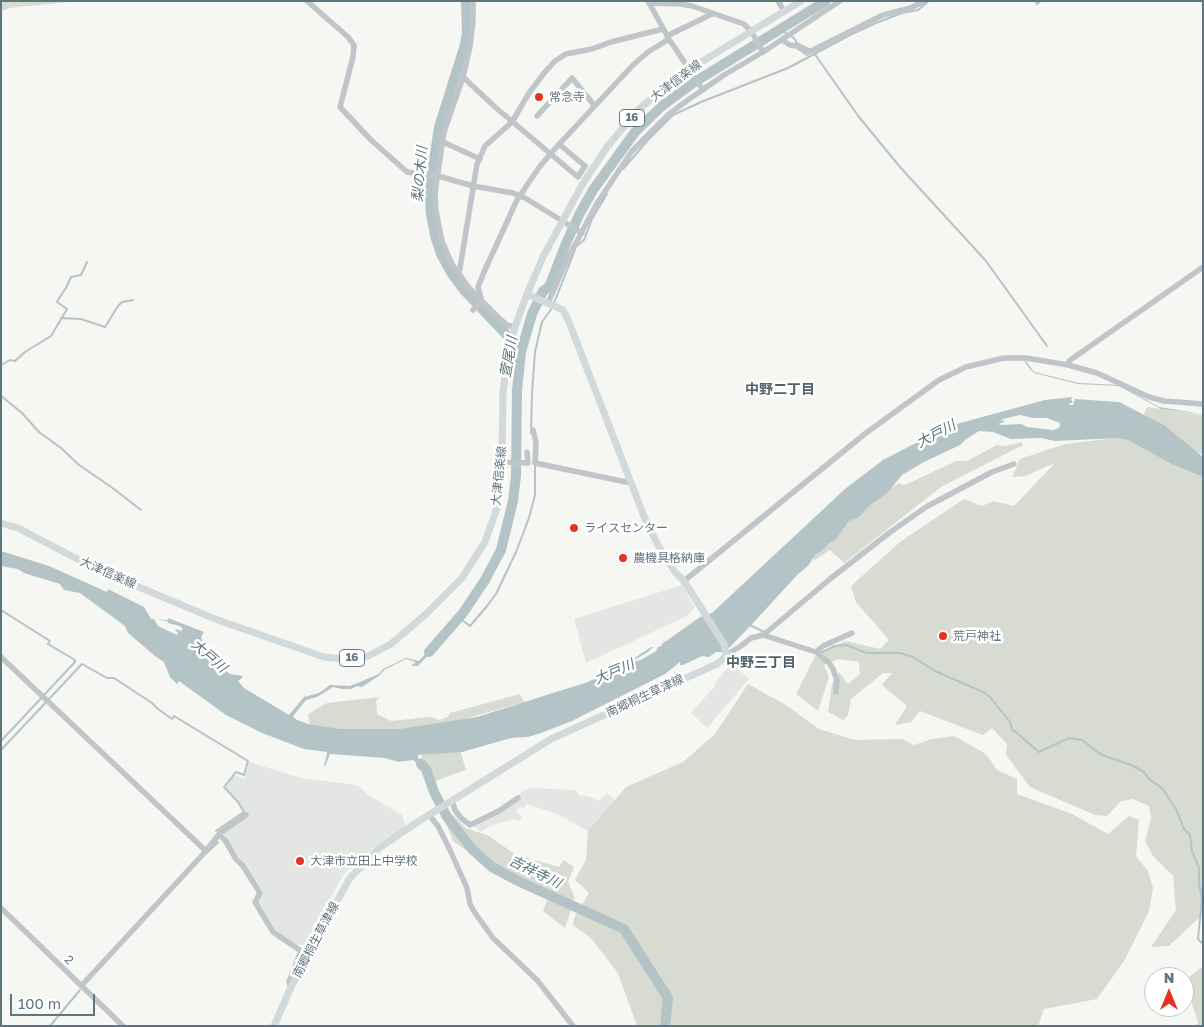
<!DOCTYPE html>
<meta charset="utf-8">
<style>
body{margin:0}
#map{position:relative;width:1204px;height:1027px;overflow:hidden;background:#f6f6f3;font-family:"Golos Text",sans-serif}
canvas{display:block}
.frame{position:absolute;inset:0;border:2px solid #60767f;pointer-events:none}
.north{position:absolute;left:1144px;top:967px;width:50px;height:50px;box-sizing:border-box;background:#fff;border:1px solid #bfc8cc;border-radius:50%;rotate:0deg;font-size:14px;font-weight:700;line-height:20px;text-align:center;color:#60767f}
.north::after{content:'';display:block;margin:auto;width:18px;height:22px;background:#e73122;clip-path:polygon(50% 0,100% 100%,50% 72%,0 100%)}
.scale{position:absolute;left:10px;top:994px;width:85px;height:22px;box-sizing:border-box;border:2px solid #60767f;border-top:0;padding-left:6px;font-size:15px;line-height:18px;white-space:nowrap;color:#60767f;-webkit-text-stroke:4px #fff;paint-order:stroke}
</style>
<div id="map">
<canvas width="1204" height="1027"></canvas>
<div class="frame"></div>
<div class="north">N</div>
<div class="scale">100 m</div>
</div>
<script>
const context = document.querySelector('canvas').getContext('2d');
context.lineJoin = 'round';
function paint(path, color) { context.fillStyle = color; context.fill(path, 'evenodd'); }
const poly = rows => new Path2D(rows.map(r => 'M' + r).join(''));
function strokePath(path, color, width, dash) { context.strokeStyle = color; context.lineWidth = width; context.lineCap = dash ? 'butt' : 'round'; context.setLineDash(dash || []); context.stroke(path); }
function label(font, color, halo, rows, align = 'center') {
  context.font = font + ' "Golos Text","Noto Sans JP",sans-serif'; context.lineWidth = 5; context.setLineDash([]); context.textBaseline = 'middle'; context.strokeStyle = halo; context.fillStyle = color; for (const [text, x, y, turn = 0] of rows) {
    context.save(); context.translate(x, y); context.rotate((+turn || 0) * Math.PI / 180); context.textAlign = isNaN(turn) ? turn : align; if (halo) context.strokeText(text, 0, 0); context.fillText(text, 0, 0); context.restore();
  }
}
const built = poly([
 [682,585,695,608,687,616,586,663,574,619],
 [732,663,749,679,707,728,691,713,715,686,717,680],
 [249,762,301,778,357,785,367,794,402,815,405,826,374,847,344,874,304,945,296,945,276,931,257,902,263,892,223,834,248,817,238,802,225,787,234,775,244,779],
 [533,788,576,790,579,795,590,797,598,801,607,793,617,802,590,832,555,813,526,804,524,808,519,807,516,812,522,817,519,821,515,819,492,825,480,832,473,824,527,789]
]);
const green = poly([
 [1,1,79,1,9,8,1,12],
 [1147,407,1203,415,1203,454,1187,450,1145,419,1144,413],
 [1124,437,1203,471,1203,914,1169,946,1151,947,1176,910,1173,876,1153,856,1145,841,1151,819,1149,806,1133,799,1121,801,1107,816,1095,815,1030,787,1006,755,1007,744,992,728,983,735,920,711,911,722,895,725,907,706,882,685,892,673,883,673,851,699,848,715,843,720,828,712,832,683,839,672,848,684,860,674,859,662,838,659,824,665,829,677,818,711,796,694,815,656,845,641,880,649,889,640,856,602,851,586,900,542,964,499,982,506,994,501,1014,506,1055,463,1025,476,1012,477,1020,459,1065,444],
 [1022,442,1023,445,941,487,844,563,830,550,815,560,810,556,876,497,899,483,905,485,956,461,967,461,997,445,1005,446],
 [748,684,786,705,819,729,855,740,902,739,914,745,932,739,954,736,986,754,997,770,1017,779,1017,794,1072,814,1108,834,1129,816,1139,820,1136,856,1148,871,1153,888,1149,911,1124,961,1097,999,1044,1009,1038,1026,637,1026,618,973,591,938,573,925,574,918,589,893,575,880,586,860,588,831,626,787,683,762,715,734],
 [520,694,524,702,454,722,400,730,339,731,310,726,308,714,327,703,380,697,376,701,377,714,391,721,431,717,439,720,448,717,450,713],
 [460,750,466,770,435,781,426,774,420,758,425,752],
 [452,814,466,828,489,836,516,855,559,867,564,860,574,867,568,882,575,898,565,928,543,911,550,892,491,869,453,841,445,821],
 [1203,966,1203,1026,1197,1026,1198,1021,1184,981]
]);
const water = poly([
 [1024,361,1026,361,1034,372,1079,383,1120,385,1159,407,1203,414,1161,409,1119,386,1078,384,1034,373,1030,369],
 [1073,397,1071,399,1073,403,1069,403,1070,405,1073,405,1075,399,1119,402,1164,425,1203,457,1203,477,1172,464,1128,440,1119,438,1055,441,1041,438,1011,439,993,432,979,431,965,440,960,445,922,463,902,475,887,493,870,505,858,518,849,521,835,540,829,543,823,550,815,555,808,566,798,574,754,622,731,646,722,652,716,652,709,657,702,656,683,665,680,665,680,662,665,674,572,721,541,733,528,737,511,738,462,752,418,755,418,758,427,769,429,776,423,768,413,760,399,762,385,758,330,754,325,766,324,766,327,754,327,752,304,749,262,733,226,715,179,681,177,684,170,677,164,662,155,656,128,633,125,626,80,593,64,590,60,584,24,573,18,569,1,566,1,551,49,566,107,592,108,590,106,589,110,590,144,607,151,619,168,620,168,618,204,632,201,637,205,647,220,666,230,674,243,676,241,679,238,681,244,688,289,715,304,697,319,693,330,685,350,686,379,674,383,669,406,658,419,661,438,639,436,647,418,666,412,666,411,668,412,665,416,662,406,659,384,670,380,675,362,687,357,686,351,689,342,689,333,687,317,697,306,700,293,716,295,719,308,724,340,729,400,729,477,717,588,682,629,662,651,647,653,647,648,652,629,663,641,660,656,651,658,647,661,646,664,642,663,638,665,642,700,617,712,613,845,489,883,460,949,426,1045,400],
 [1020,415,1033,418,1047,418,1060,423,1060,425,1059,428,1053,430,1027,427,1021,424,1001,425,998,424,1004,422,1004,420,1000,421,1003,419],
 [154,619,167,621,168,623,180,626,183,629,181,631,176,629,175,631,178,632,177,635,158,626]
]);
const stream = poly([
 [1035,1,1037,4,1041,1],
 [779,29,794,38,797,43,810,50],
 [814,53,859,117,900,167,986,261,1047,346],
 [623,169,648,140,673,115,701,102,788,68,850,35,876,23,902,13,918,10,929,1],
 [577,246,584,240,592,219,607,194],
 [554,303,575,250],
 [61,318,81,319,105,327,118,306,122,302,133,300],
 [1,365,10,360,15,361,25,352,51,336,67,309,57,302,58,300,66,288,71,277,81,275,87,262],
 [1,396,22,413,39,432,61,448,79,465,114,489,141,510],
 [531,433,532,393,535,352,542,322,552,308],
 [1,610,50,641,48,644,75,660,75,662,1,741],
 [459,618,470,626,487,606,496,594,516,552,529,518,535,495,535,465],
 [750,625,764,632],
 [822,652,835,646,846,645,867,653,900,653,913,657,935,671,983,692,990,697,1010,722,1012,729,1039,752,1069,738,1082,740,1100,754,1131,765,1144,772,1149,779,1162,788,1176,809,1184,829,1190,835,1192,851,1199,868,1199,884,1202,898,1198,939,1203,944],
 [1,750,82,664,107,678,114,678,152,703,158,709,172,719,174,716,248,761,244,775,236,772,224,787,238,802,244,812,216,831],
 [209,851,218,842],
 [50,1026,80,990]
]);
const river = poly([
 [466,1,467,34,464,48,439,127,431,181,430,199,431,215,436,239,441,254,452,274,464,290,505,333,521,352],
 [429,652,463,613,485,580,501,550,513,501,516,476,517,390,521,352,532,314,543,291,549,287,567,241,580,213,593,190,635,132,662,106,693,83,826,1],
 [421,764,426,769,434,792,447,817,473,850,492,867,518,881,624,929,668,998,665,1026]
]);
const minor = poly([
 [307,1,348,37,354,45,353,57,340,107,371,140,407,172,438,176,473,186,513,193,525,198,582,233],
 [473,1,473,20,470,47,463,77,444,132,435,193,436,211,442,241,452,264,470,289,498,317,507,325,515,327],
 [648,1,669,39,703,90],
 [778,1,784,11],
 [649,3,681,4,692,6,744,24,751,31,763,52],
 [667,36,712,14],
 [782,40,790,45,797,46,807,53,883,15,911,8,924,1],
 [463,77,495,107,578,177,585,166,559,144],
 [537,116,572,78,594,105],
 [443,142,480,159],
 [459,274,477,164,485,146,512,122,529,93,545,72,555,61,566,54,592,49,611,42,663,29],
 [481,298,478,287,484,272,517,200,538,169,551,153,633,65,648,52,669,39],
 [548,303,567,260,596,205,632,151,669,114,688,100,724,75,763,52,840,1],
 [473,310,482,301],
 [1068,365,1069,361,1203,267],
 [533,430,536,443,535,463,631,483],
 [502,462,528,463,527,452],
 [684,581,866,433,939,380,966,367,1004,358,1026,358,1068,365,1097,373,1149,397,1164,401,1203,404],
 [763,635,816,652,823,646,852,633],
 [816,652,829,663,833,669,837,681,836,692],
 [726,655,741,646,751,638,763,635,767,632,830,579,889,533,926,507,992,472,1014,464],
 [1,657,206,851],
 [452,800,455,810,461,818,470,825,499,811,518,798],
 [429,815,438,826,450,850,467,888,470,904,473,910,493,938,537,980,573,1026],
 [219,835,225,840,236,859,243,866,260,893,255,902,273,932,301,951,289,982,291,987],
 [1,908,123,1026],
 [82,985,206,851,220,833,246,815]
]);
const major = poly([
 [1,523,18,528,85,563,127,582,215,619,324,657,344,659,368,656,391,644,426,614,462,578,485,542,498,505,502,462,503,393,506,367,515,327,527,294,543,257,582,185,607,147,636,112,661,90,690,69,801,1],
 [274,1026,291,987,349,879,379,848,416,823,551,739,717,664,722,660,726,655,724,644,684,581,675,572,658,545,645,519,569,322,563,310,527,294]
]);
const markers = [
 [539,97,5,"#e73122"],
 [574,528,5,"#e73122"],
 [623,558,5,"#e73122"],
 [943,636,5,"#e73122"],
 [300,861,5,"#e73122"]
];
const shields = [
 [632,118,25],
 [352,658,25]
];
const shieldNames = [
 ["16",632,118],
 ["16",352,658]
];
const streetNames = [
 ["大津信楽線",676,81,-37],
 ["大津信楽線",499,476,-84],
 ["大津信楽線",108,573,24],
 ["南郷桐生草津線",645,696,-25],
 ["南郷桐生草津線",316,940,-62],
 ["2",69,960,44]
];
const poiNames = [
 ["常念寺",549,97],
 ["ライスセンター",584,528],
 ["農機具格納庫",633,558],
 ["荒戸神社",953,636],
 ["大津市立田上中学校",310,861]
];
const waterNames = [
 ["梨の木川",420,174,-85],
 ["萱尾川",509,357,-80],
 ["大戸川",936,434,-28],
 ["大戸川",209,656,41],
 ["大戸川",614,672,-23],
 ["吉祥寺川",535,872,26]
];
const neighbourhoodNames = [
 ["中野二丁目",780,390],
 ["中野三丁目",761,663]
];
paint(built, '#e4e6e4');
paint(green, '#d7dbd2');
paint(water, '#b4c4c6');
strokePath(stream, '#b4c4c6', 2);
strokePath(river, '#b4c4c6', 10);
strokePath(minor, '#bfc5c8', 5.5);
strokePath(major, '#d2d9db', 7);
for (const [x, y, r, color] of markers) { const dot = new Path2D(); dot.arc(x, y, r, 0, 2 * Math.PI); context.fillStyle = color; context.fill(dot); strokePath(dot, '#fff', 2); }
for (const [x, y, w] of shields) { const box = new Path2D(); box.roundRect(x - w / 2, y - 8.5, w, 17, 4); context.fillStyle = '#fff'; context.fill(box); strokePath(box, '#60767f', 1); }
label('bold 11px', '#60767f', null, shieldNames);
label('12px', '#60767f', '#fff', streetNames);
label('12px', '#60767f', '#fff', poiNames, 'left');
label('italic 14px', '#5b767a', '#fff', waterNames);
label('bold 14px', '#53636a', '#fff', neighbourhoodNames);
</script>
